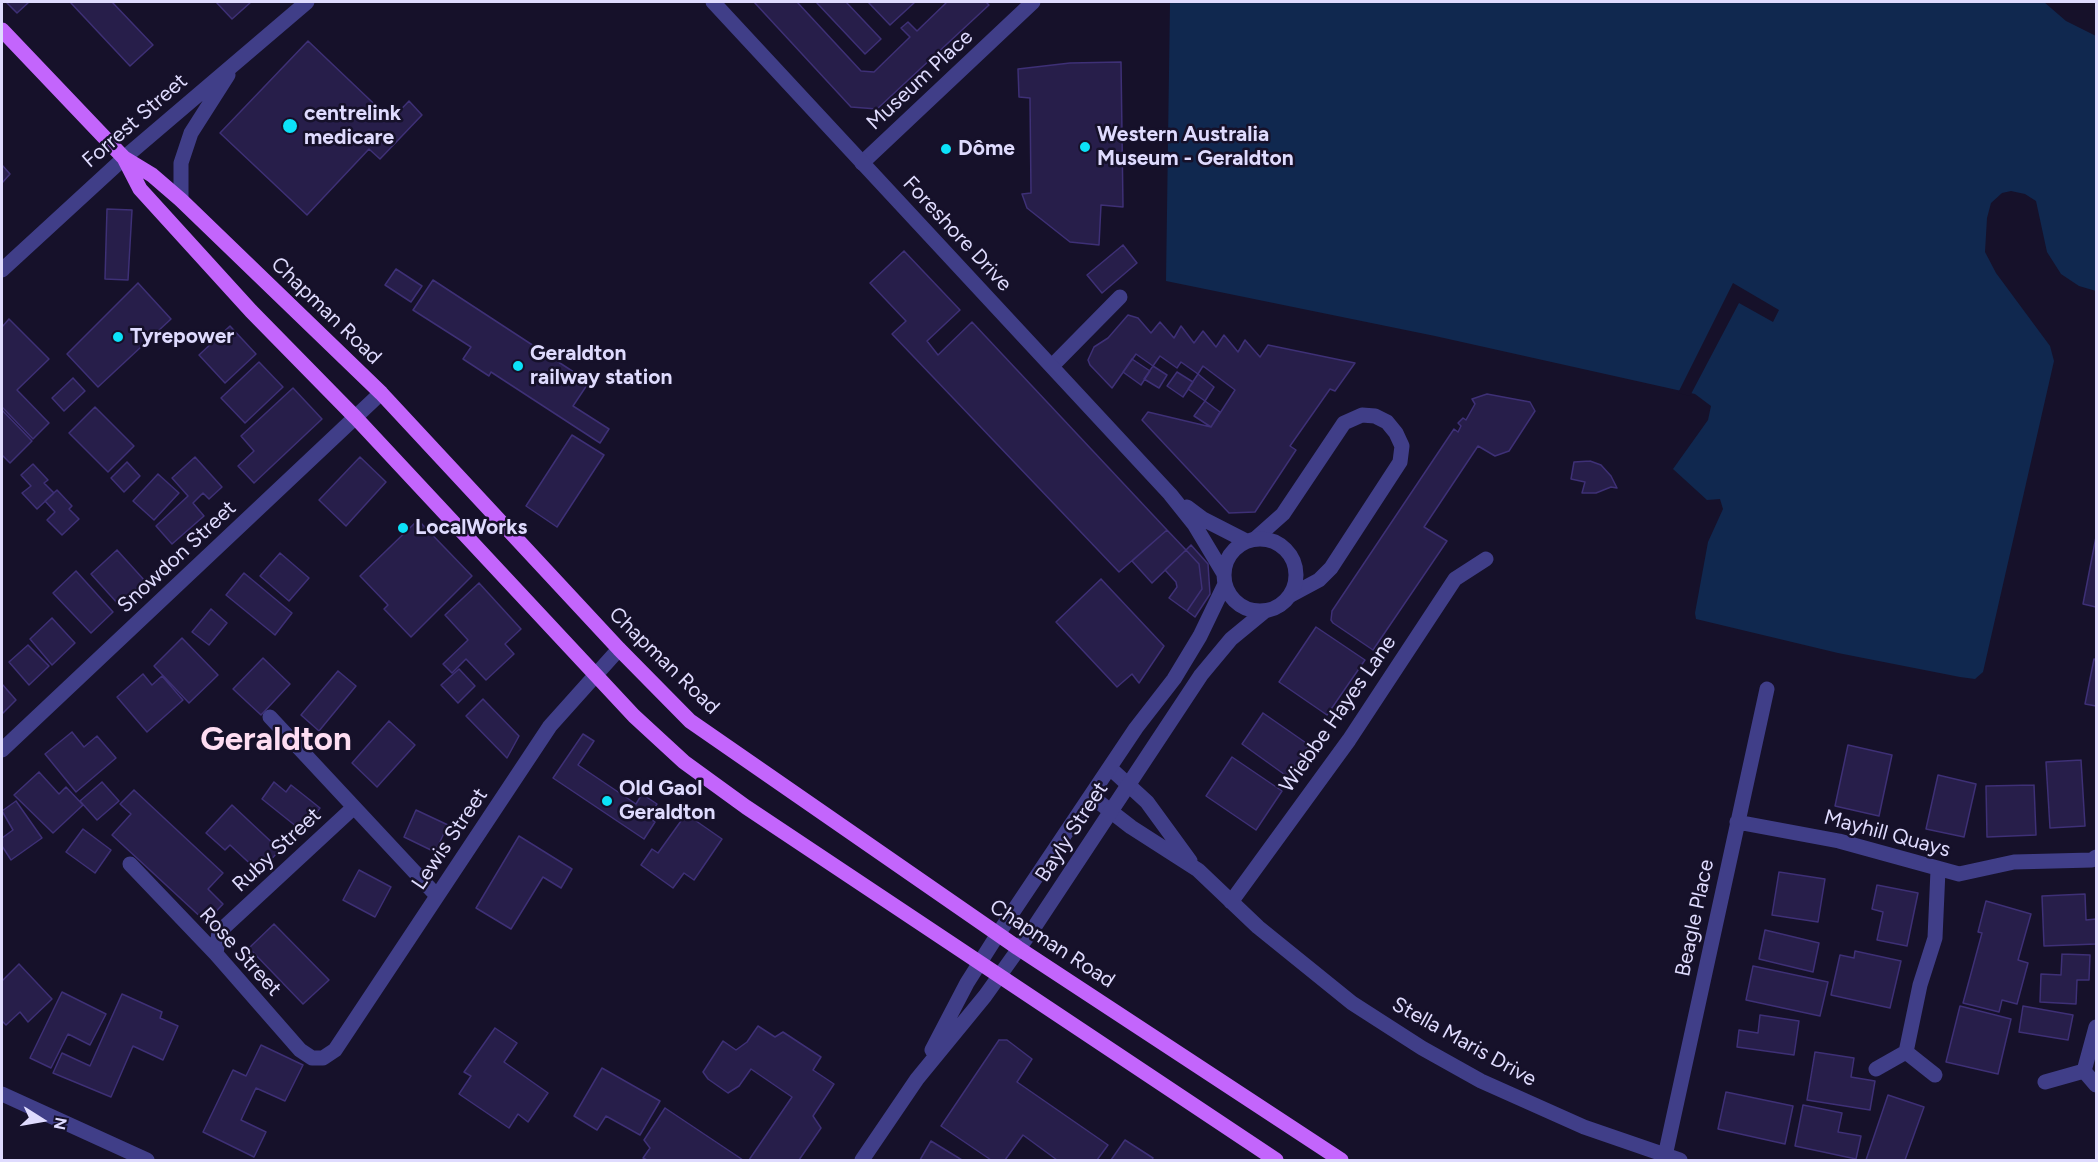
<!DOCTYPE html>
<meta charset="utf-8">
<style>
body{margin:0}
#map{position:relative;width:2098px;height:1162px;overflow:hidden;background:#16112a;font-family:Figtree,sans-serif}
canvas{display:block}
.frame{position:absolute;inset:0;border:3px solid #dfdbfe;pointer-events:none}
.north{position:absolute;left:12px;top:1090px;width:60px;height:60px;-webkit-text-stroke:4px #16112a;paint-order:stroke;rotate:101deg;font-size:16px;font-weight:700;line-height:24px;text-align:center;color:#dfdbfe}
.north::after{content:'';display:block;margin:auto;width:21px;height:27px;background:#dfdbfe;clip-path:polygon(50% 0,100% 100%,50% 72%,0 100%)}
</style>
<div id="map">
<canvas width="2098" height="1162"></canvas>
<div class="frame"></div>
<div class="north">N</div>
</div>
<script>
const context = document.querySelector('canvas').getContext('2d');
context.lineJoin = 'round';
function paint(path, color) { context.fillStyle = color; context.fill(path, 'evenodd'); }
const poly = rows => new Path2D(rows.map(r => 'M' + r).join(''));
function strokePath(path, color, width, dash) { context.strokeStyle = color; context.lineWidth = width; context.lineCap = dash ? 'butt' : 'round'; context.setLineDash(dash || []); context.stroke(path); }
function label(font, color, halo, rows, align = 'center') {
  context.font = font + ' Figtree,sans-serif'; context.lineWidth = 5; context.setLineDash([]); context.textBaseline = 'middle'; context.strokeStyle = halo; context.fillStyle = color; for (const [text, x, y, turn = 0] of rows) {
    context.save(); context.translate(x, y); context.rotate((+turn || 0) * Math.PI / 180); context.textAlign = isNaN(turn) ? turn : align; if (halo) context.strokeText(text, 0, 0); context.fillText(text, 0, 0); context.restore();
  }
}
const water = poly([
 [1170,2,2044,2,2066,21,2096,36,2096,291,2079,286,2061,274,2047,252,2036,201,2025,194,2011,191,2002,193,1991,203,1987,218,1985,252,1996,273,2050,346,2054,361,1983,672,1975,679,1960,677,1838,653,1696,619,1695,613,1708,542,1723,509,1720,499,1707,500,1673,469,1708,420,1711,406,1695,394,1435,336,1166,281]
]);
const pier = poly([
 [1733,283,1779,310,1773,322,1739,303,1690,396,1678,393]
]);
const building = poly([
 [6,2,29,2,17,13,6,2],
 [70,2,112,2,153,45,130,66,70,2],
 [216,2,251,2,232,19,216,2],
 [754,2,797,2,861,71,874,72,910,37,901,28,908,22,917,31,946,3,945,2,986,2,989,5,877,109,851,107,754,2],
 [816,2,846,2,881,39,865,54,816,2],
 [868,2,915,2,890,25,868,2],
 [308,41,391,120,409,101,422,115,380,159,369,149,307,215,220,133,308,41],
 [1121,62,1123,207,1101,205,1099,245,1070,242,1027,208,1022,194,1031,193,1030,98,1019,97,1018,69,1070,63,1121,62],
 [2,165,10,174,2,183,2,165],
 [107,209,132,210,128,280,105,279,107,209],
 [1123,245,1137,263,1102,293,1087,275,1123,245],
 [904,251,960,310,927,341,938,355,972,322,1167,530,1119,572,892,334,906,321,870,283,904,251],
 [396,269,422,286,411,302,385,285,396,269],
 [433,280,589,382,573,406,609,429,600,443,491,372,489,376,463,359,471,347,413,310,433,280],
 [138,283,171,319,98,387,67,354,138,283],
 [1128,315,1138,318,1151,333,1160,322,1174,338,1181,326,1194,343,1203,331,1216,347,1224,335,1238,352,1245,340,1260,357,1268,345,1355,363,1335,391,1330,389,1290,446,1296,450,1255,512,1229,513,1142,420,1148,412,1211,427,1235,390,1203,366,1198,374,1181,362,1177,368,1160,356,1153,366,1136,354,1112,388,1090,365,1088,360,1094,347,1108,338,1128,315],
 [9,319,49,359,17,390,49,423,33,439,2,407,2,327,9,319],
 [230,326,256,354,225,383,199,355,230,326],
 [1132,359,1150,371,1141,385,1123,372,1132,359],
 [259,362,283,387,245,423,221,398,259,362],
 [1153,366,1167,375,1159,388,1144,379,1153,366],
 [1177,372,1193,382,1183,397,1167,386,1177,372],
 [1198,374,1214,387,1205,401,1188,389,1198,374],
 [73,378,85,391,64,411,52,398,73,378],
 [293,388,322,419,254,483,238,466,254,451,241,436,293,388],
 [1487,394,1530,402,1535,411,1509,451,1495,456,1478,446,1424,527,1447,541,1373,650,1333,623,1331,620,1332,611,1454,429,1458,432,1461,426,1458,423,1463,418,1466,420,1475,404,1472,399,1487,394],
 [1205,401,1220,412,1211,427,1194,416,1205,401],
 [95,407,134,446,108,472,69,433,95,407],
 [2,410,32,441,10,463,2,455,2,410],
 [572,435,604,455,557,527,526,506,572,435],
 [195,457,222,487,209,499,203,493,193,503,204,516,172,544,156,526,188,496,172,478,195,457],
 [360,457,386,482,346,526,319,500,360,457],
 [1590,461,1601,465,1611,476,1617,488,1611,487,1596,493,1582,493,1585,482,1571,479,1574,462,1590,461],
 [127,462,140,476,124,492,111,478,127,462],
 [33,464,48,480,44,483,54,493,37,509,22,493,31,486,21,475,33,464],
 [158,474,179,493,154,520,133,501,158,474],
 [57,490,72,506,69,509,79,519,62,535,47,520,55,512,45,501,57,490],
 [418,520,472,576,411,637,384,609,388,605,360,576,418,520],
 [1167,530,1186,550,1152,583,1132,561,1167,530],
 [2096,537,2096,607,2083,604,2096,537],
 [1191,545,1208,564,1210,594,1195,617,1187,611,1202,589,1199,564,1186,550,1191,545],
 [117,550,145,581,119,605,91,574,117,550],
 [1186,550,1199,564,1202,589,1187,611,1169,598,1177,587,1176,582,1165,570,1186,550],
 [280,553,309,578,289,601,260,576,280,553],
 [76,571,113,612,91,633,53,593,76,571],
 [244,573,292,613,275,635,226,595,244,573],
 [1101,579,1164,646,1139,683,1132,674,1117,687,1056,622,1101,579],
 [479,583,521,629,505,644,514,654,486,680,466,659,452,673,443,664,468,640,445,615,479,583],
 [211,609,227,623,209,645,192,632,211,609],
 [52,618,75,643,52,665,30,639,52,618],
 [1316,627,1365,660,1327,715,1279,682,1316,627],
 [182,638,218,675,189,703,154,666,182,638],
 [28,645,49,666,29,685,9,662,28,645],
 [263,658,290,684,261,715,233,689,263,658],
 [2094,659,2096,660,2096,706,2085,704,2094,659],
 [459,669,475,686,458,703,441,685,459,669],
 [338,671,356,686,319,731,301,715,338,671],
 [143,674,152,685,162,676,183,700,147,732,117,697,143,674],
 [2,684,16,700,2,714,2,684],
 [483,699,519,736,507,758,466,716,483,699],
 [1263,713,1309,745,1288,777,1242,744,1263,713],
 [389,721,415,745,377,787,352,763,389,721],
 [72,732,84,747,97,736,116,758,76,792,45,754,72,732],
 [583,734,594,741,578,765,636,804,642,794,657,804,648,817,655,822,644,839,553,778,583,734],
 [1848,745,1892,755,1879,816,1835,806,1848,745],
 [1232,757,1282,791,1256,830,1206,796,1232,757],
 [2081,760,2085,826,2050,828,2046,762,2081,760],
 [39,772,59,794,66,787,83,805,53,833,14,795,39,772],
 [1938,775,1976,784,1964,837,1926,829,1938,775],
 [102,782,119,801,97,820,80,801,102,782],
 [274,782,286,792,291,785,320,808,302,831,262,799,274,782],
 [2034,785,2036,835,1987,837,1986,786,2034,785],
 [134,790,223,873,208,889,223,904,206,922,112,835,131,814,120,804,134,790],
 [16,801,42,838,11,860,2,846,2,838,13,830,2,811,16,801],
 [232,805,280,850,259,872,230,845,225,850,206,833,232,805],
 [416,810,448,825,435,852,404,837,416,810],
 [686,814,722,839,694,880,684,873,673,888,641,865,652,849,658,853,686,814],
 [83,829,111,850,95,873,66,852,83,829],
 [519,836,572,869,561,888,543,877,511,929,476,908,519,836],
 [359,870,391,887,375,917,343,900,359,870],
 [1779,872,1825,879,1818,922,1772,915,1779,872],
 [1877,885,1918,893,1907,946,1877,940,1883,912,1872,909,1877,885],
 [2085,894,2086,920,2096,919,2096,944,2044,946,2042,896,2085,894],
 [1986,901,2031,914,2018,960,2028,963,2017,1004,2002,1000,1999,1012,1963,1003,1982,933,1978,932,1986,901],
 [274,924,329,980,303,1004,249,948,274,924],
 [1765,930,1819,943,1813,972,1759,959,1765,930],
 [1855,951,1901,961,1890,1008,1831,995,1840,955,1854,958,1855,951],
 [2062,954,2090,955,2089,980,2077,980,2076,1004,2040,1002,2041,974,2061,975,2062,954],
 [19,964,52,999,28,1022,20,1012,6,1025,2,1021,2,981,19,964],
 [1753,966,1828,982,1820,1016,1746,1000,1753,966],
 [62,992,106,1014,90,1045,68,1034,51,1068,30,1058,62,992],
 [122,994,162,1012,160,1018,178,1026,163,1060,133,1046,111,1097,53,1073,62,1053,90,1066,122,994],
 [1960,1006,2011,1019,1998,1074,1946,1062,1960,1006],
 [2023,1006,2073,1015,2068,1040,2019,1032,2023,1006],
 [1760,1015,1799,1021,1794,1055,1737,1047,1739,1030,1758,1033,1760,1015],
 [758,1026,775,1037,783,1032,821,1057,813,1070,834,1084,813,1116,821,1128,799,1160,749,1160,792,1097,751,1069,739,1086,728,1093,708,1079,703,1072,723,1041,736,1050,747,1042,758,1026],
 [495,1028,517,1043,504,1062,548,1093,528,1122,518,1114,509,1128,459,1094,471,1076,464,1072,495,1028],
 [999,1040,1007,1040,1032,1059,1017,1082,1108,1145,1097,1160,1057,1160,1023,1135,1005,1160,991,1160,941,1126,999,1040],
 [261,1045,303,1065,285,1101,256,1088,241,1120,266,1132,254,1157,203,1132,233,1070,246,1076,261,1045],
 [1815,1052,1854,1058,1851,1077,1875,1081,1870,1110,1807,1100,1815,1052],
 [602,1068,660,1101,640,1135,606,1116,597,1130,574,1116,602,1068],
 [1726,1092,1793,1106,1785,1144,1718,1129,1726,1092],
 [1888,1095,1924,1107,1905,1160,1866,1160,1888,1095],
 [1803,1105,1842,1113,1838,1132,1861,1136,1856,1159,1795,1146,1803,1105],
 [665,1108,743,1160,647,1160,643,1158,650,1148,644,1140,665,1108],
 [1125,1140,1153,1158,1152,1160,1111,1160,1125,1140],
 [931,1141,962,1160,920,1160,931,1141]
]);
const minor = poly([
 [862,163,1033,2],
 [2,270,124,158],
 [1052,366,1120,297],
 [1256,538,1283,514,1344,423,1362,415,1375,416,1387,422,1396,433,1402,446,1400,462,1331,568,1319,580,1291,595],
 [270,717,437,896],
 [2,750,381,393],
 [1110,768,1147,802,1190,861],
 [1091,796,1131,827,1198,870,1258,927,1352,1003,1422,1048,1481,1081,1584,1127,1680,1160],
 [1737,822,1839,841,1959,874,2014,862,2092,860,2096,857],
 [130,864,216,954,300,1050,312,1058,323,1058,335,1050,550,726,619,649],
 [1231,902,1349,740,1455,579,1486,559],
 [216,954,219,932,353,808],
 [1906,1052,1920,985,1935,938,1938,870],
 [1906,1052,1935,1075],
 [1876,1069,1906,1052],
 [2084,1071,2096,1027],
 [2084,1071,2096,1085],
 [2045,1082,2084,1071],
 [1665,1156,1767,689]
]);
const tertiary = poly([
 [713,2,1170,494,1194,524,1224,574],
 [124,158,307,2],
 [181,200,181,163,191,133,228,75],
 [1187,507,1203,519,1246,541],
 '1224 575a36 36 0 1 1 72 0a36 36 0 1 1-72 0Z',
 [932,1050,967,983,998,934,1136,728,1174,679,1200,636,1225,584],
 [2,1094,147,1160],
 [862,1160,917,1079,985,996,1035,926,1201,675,1231,639,1265,611]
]);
const primary = poly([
 [2,30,124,158,152,175,181,200,381,393,619,649,690,721,1018,948,1341,1160],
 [124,158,140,189,251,311,356,418,634,716,684,762,746,807,1276,1160]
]);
const markers = [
 [290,126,8,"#0ce2f9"],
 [1085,147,6,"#0ce2f9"],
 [946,149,6,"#0ce2f9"],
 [118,337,6,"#0ce2f9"],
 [518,366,6,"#0ce2f9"],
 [403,528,6,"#0ce2f9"],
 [607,801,6,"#0ce2f9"]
];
const streetNames = [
 ["Museum Place",920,80,-43],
 ["Forrest Street",135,121,-41],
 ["Foreshore Drive",957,234,47],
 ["Chapman Road",326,311,44],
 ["Snowdon Street",177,557,-43],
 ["Chapman Road",664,661,44],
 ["Wiebbe Hayes Lane",1338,714,-55],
 ["Bayly Street",1072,832,-57],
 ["Mayhill Quays",1887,834,15],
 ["Lewis Street",450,839,-56],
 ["Ruby Street",277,850,-43],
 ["Beagle Place",1695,918,-78],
 ["Chapman Road",1052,944,33],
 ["Rose Street",240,952,48],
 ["Stella Maris Drive",1464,1042,29]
];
const poiNames = [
 ["centrelink",304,114],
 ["medicare",304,138],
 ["Western Australia",1097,135],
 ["Museum - Geraldton",1097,159],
 ["Dôme",958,149],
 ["Tyrepower",130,337],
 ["Geraldton",530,354],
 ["railway station",530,378],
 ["LocalWorks",415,528],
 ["Old Gaol",619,789],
 ["Geraldton",619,813]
];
const townNames = [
 ["Geraldton",276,740]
];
paint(water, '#10284f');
paint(pier, '#16112a');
paint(building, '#271e4a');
strokePath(building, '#3e3076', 1.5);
strokePath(minor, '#403e88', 15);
strokePath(tertiary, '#403e88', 15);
strokePath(primary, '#c365fc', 15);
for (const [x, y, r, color] of markers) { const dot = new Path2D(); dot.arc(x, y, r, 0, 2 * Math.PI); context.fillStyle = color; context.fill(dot); strokePath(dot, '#16112a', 2); }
label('21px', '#dfdbfe', '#16112a', streetNames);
label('bold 21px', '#dfdbfe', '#16112a', poiNames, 'left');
label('bold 33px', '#feddf2', '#16112a', townNames);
</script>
